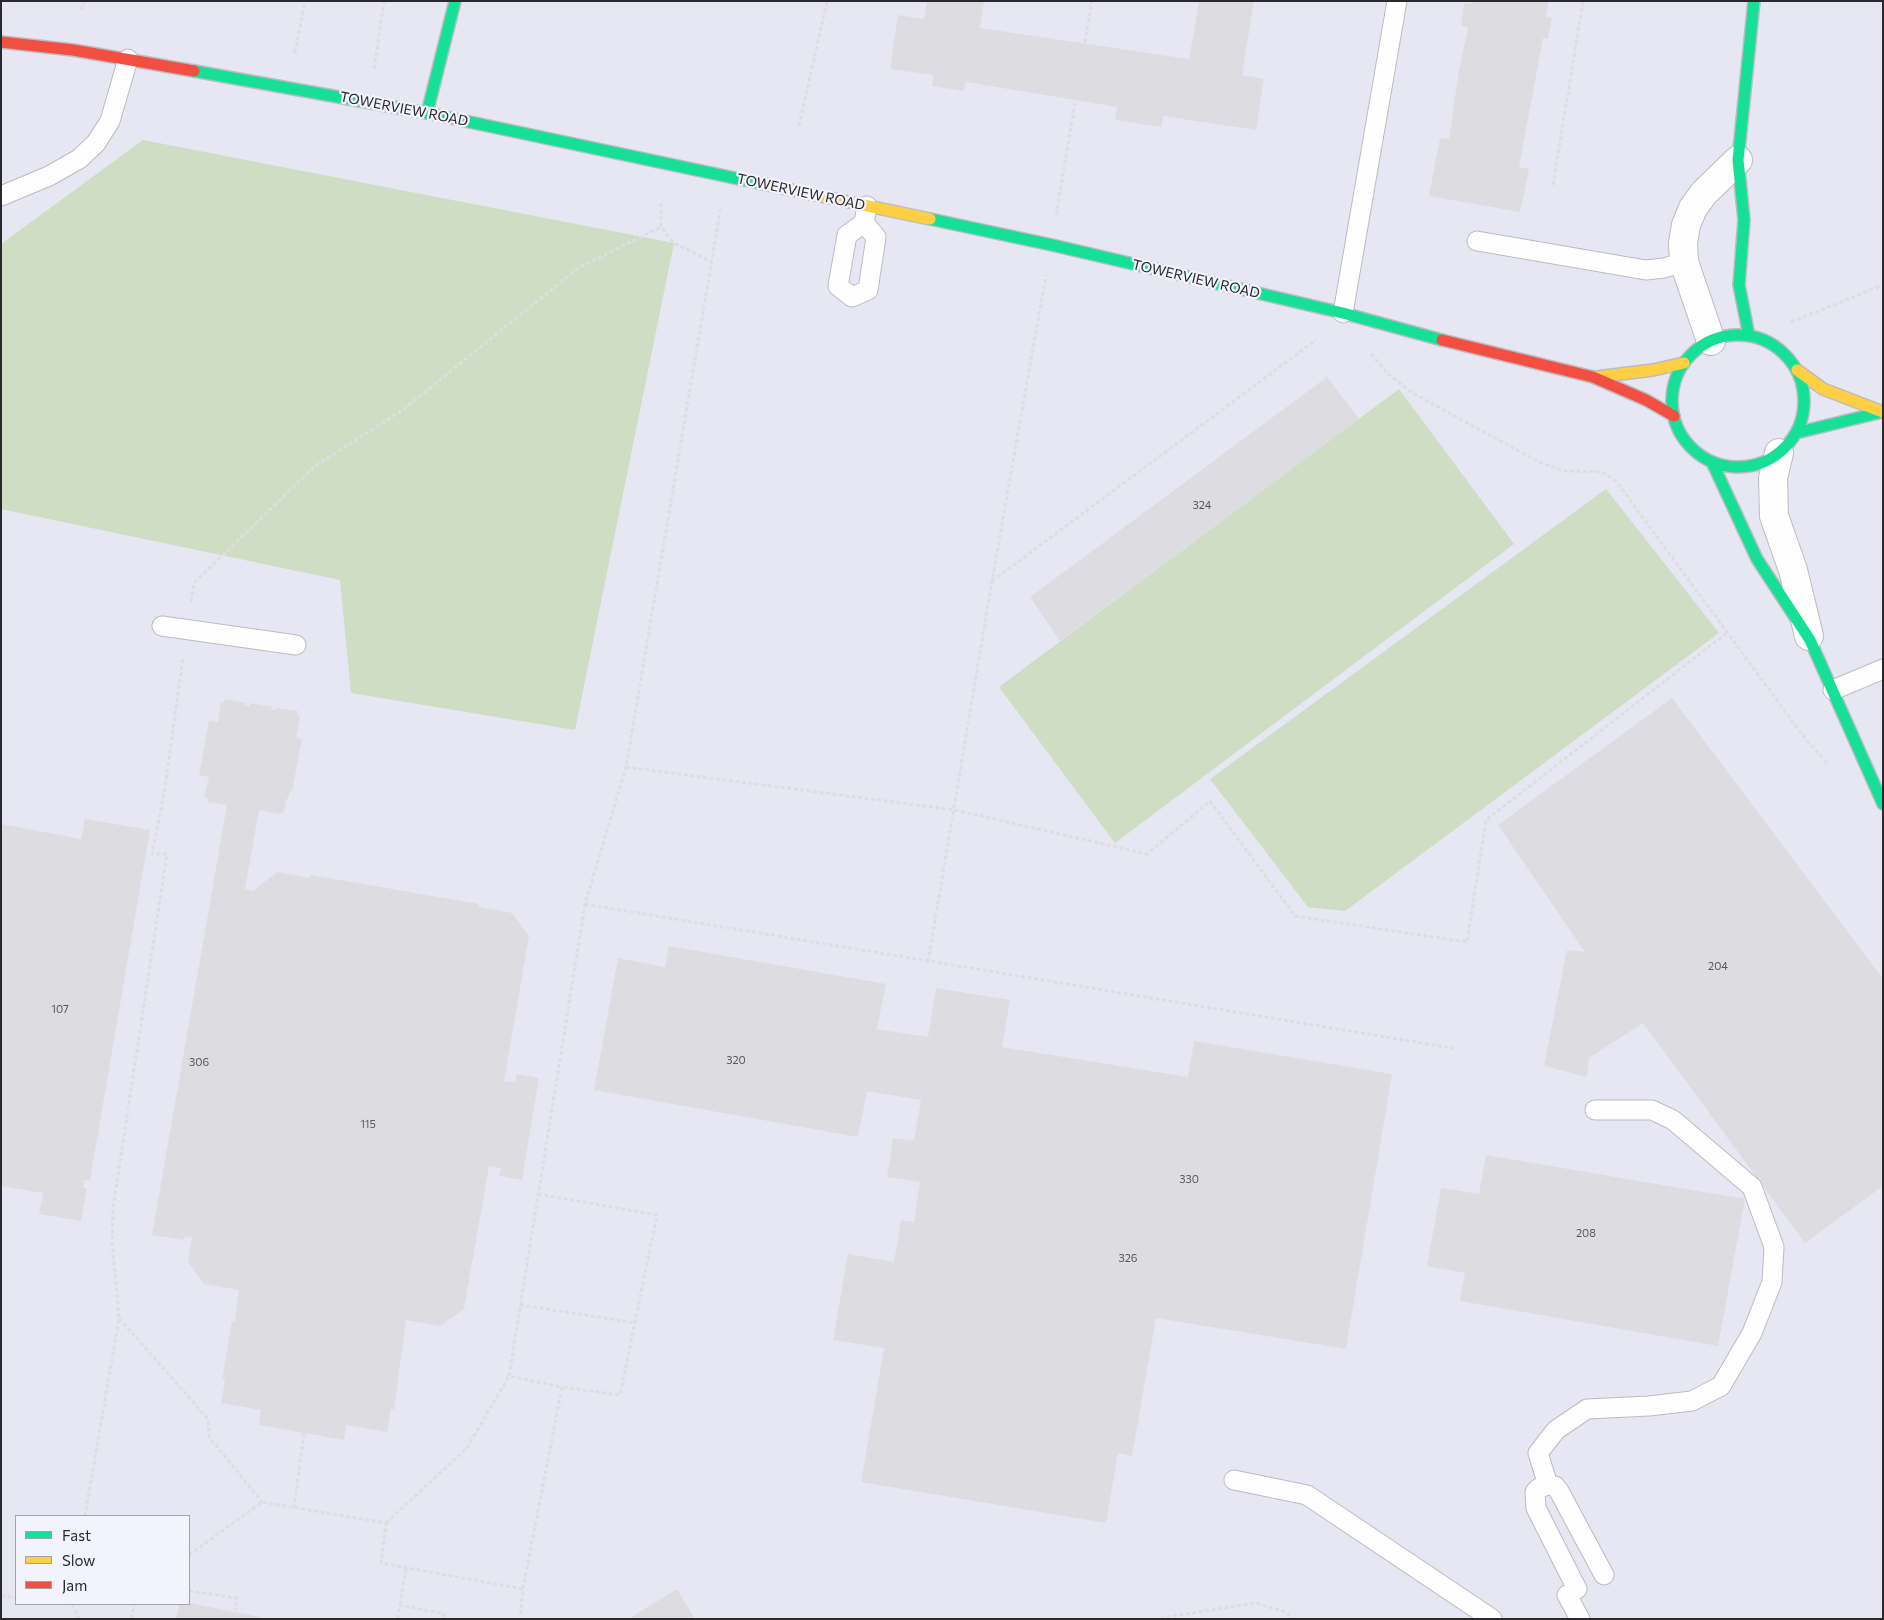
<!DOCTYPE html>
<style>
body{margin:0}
#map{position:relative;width:1884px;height:1620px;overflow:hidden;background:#f5f5fa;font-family:Commissioner,sans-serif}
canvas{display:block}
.frame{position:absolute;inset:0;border:2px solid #29292d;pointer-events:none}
.legend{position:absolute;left:15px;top:1515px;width:175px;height:90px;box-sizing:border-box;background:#f2f3fd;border:1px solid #a2a2aa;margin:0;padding:6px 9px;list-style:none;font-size:15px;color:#29292d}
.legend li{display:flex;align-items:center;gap:10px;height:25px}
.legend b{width:25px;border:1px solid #a2a2aa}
</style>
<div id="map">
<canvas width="1884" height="1620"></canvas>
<div class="frame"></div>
<ul class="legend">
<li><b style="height:6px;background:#16e098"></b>Fast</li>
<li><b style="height:6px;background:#ffcf43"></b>Slow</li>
<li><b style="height:6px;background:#f24e42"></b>Jam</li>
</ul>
</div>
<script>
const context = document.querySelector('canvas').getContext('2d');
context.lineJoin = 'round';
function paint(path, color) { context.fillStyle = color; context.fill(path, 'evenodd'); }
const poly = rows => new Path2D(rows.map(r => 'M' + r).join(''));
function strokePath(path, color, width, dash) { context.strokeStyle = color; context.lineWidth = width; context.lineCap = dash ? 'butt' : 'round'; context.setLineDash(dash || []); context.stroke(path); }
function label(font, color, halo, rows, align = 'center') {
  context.font = font + ' Commissioner,sans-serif'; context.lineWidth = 4.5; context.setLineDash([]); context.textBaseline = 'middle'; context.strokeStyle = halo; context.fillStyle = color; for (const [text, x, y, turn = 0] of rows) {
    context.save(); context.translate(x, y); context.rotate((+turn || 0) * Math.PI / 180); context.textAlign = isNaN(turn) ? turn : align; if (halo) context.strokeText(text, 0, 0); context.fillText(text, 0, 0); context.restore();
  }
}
const built = poly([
 [1,1,1883,1,1883,1619,1,1619],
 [16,1516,189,1516,189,1604,16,1604]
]);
const green = poly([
 [143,140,674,243,575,730,351,693,340,580,1,509,1,244],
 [1399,389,1514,544,1115,843,999,687],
 [1606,489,1719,633,1345,911,1308,907,1210,779]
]);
const building = poly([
 [927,1,984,1,980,28,1189,59,1199,1,1254,1,1242,75,1264,79,1256,130,1163,116,1161,127,1115,120,1117,107,966,82,964,91,932,86,934,75,890,69,898,15,924,19],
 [1472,1,1549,1,1546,17,1552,18,1548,39,1543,38,1519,167,1529,169,1520,212,1429,196,1440,138,1449,139,1458,76,1468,27,1461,26,1464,3,1472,4],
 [1327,377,1359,419,1060,641,1030,597],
 [1672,698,1883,979,1883,1186,1805,1243,1643,1023,1589,1058,1587,1077,1544,1066,1567,950,1585,952,1498,825],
 [225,699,246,703,245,705,250,706,250,703,272,707,271,709,275,710,276,708,298,711,297,715,300,716,296,737,302,739,292,791,290,791,288,799,286,799,284,812,280,814,259,810,245,889,253,891,277,872,310,878,311,875,479,904,479,907,512,913,529,936,504,1081,515,1082,517,1074,539,1078,522,1180,499,1176,501,1168,489,1166,464,1309,440,1326,406,1320,394,1410,391,1409,387,1432,346,1425,344,1440,259,1425,261,1410,221,1403,225,1380,222,1379,232,1321,235,1321,239,1290,204,1284,188,1262,192,1238,185,1236,184,1240,152,1235,227,805,207,802,208,798,204,797,209,777,199,775,209,721,218,722,221,702,224,702],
 [85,819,150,830,90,1180,84,1180,83,1187,87,1188,81,1221,39,1214,43,1193,1,1186,1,824,81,839],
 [669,946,886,984,877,1029,928,1037,936,988,1010,1000,1002,1047,1188,1077,1194,1041,1392,1074,1346,1349,1156,1318,1132,1456,1118,1453,1106,1523,861,1482,884,1348,833,1340,848,1254,894,1262,901,1220,914,1222,920,1182,887,1177,893,1138,914,1141,921,1100,867,1091,858,1137,594,1090,618,958,665,967],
 [1486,1155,1745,1199,1718,1346,1460,1301,1465,1273,1427,1266,1441,1188,1479,1194],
 [677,1589,695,1619,628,1619],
 [179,1604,189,1603,271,1619,176,1619]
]);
const path = poly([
 [81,10,84,1],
 [1085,42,1092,1],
 [295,53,305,1],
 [374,69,384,1],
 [799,126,827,1],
 [1553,185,1583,1],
 [661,203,661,227,674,243,712,262],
 [1056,215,1075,104],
 [1791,322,1883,285],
 [1371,354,1388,374,1411,392,1539,462,1564,471,1602,472,1616,481,1804,737,1828,764],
 [992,581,1316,340],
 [191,602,194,583,315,466,404,409,578,268,661,227],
 [626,767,955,810,1147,854,1210,801,1295,916,1467,942,1486,820,1728,632],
 [585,904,1458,1049],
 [928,962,992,581,1046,275],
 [538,1194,657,1215,620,1395,562,1387],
 [520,1305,636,1323],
 [119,1318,208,1419,209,1437,262,1502],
 [294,1508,304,1433],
 [85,1516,119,1318,112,1241,113,1208,167,854,152,854,165,788,183,657],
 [386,1523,467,1448,509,1376],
 [189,1555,262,1502,386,1523,381,1563,523,1589,520,1619],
 [523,1589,562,1387,509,1376,585,904,626,767,721,206],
 [189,1591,237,1598,235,1611],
 [1,1596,16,1597],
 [72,1604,79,1619],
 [400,1605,406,1567],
 [1160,1618,1255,1603,1286,1612,1294,1619],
 [131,1619,134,1604],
 [397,1619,400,1605,444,1614,443,1619]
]);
const lane = poly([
 [1,196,49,176,79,159,96,143,110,121,128,59],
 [1477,241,1646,270,1664,268,1684,262],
 [852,297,868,290,876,237,864,223,867,206],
 [852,297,838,286,847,235,864,223],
 [1343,313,1397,1],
 [162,626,296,645],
 [1833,690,1883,669],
 [1234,1480,1307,1495,1492,1619],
 [1548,1485,1538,1453,1556,1430,1587,1409,1649,1406,1692,1401,1721,1386,1752,1333,1772,1282,1774,1247,1752,1187,1673,1120,1652,1110,1595,1110],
 [1577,1589,1536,1508,1535,1492,1539,1488,1548,1485,1555,1486,1559,1491,1604,1575],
 [1567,1595,1580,1619]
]);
const street = poly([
 [1711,341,1684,262,1683,243,1686,225,1693,208,1704,193,1738,160],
 [1779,453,1773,478,1774,516,1793,570,1809,636]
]);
const fast = poly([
 [194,71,427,113,763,184],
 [427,113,455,1],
 [930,219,1052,245,1343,313,1442,340],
 '1672 401a66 66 0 1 1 132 0a66 66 0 1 1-132 0Z',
 [1749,336,1739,285,1744,220,1738,160,1754,1],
 [1796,433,1882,412],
 [1712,462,1757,559,1810,640,1883,804]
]);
const slow = poly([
 [763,184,930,219],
 [1797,370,1823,389,1883,412],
 [1597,377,1653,370,1684,363]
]);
const jam = poly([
 [1,42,73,50,194,71],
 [1442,340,1593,377,1646,400,1674,416]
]);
const numberNames = [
 ["324",1202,505],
 ["204",1718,966],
 ["107",60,1009],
 ["320",736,1060],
 ["306",199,1062],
 ["115",368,1124],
 ["330",1189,1179],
 ["208",1586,1233],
 ["326",1128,1258]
];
const streetNames = [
 ["TOWERVIEW ROAD",404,109,11],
 ["TOWERVIEW ROAD",801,192,12],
 ["TOWERVIEW ROAD",1196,279,13]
];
paint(built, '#e6e7f3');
paint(green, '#cfddc4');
paint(building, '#dddde1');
strokePath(lane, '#bcbcc0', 21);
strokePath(street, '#bcbcc0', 30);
strokePath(fast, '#bcbcc0', 14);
strokePath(slow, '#bcbcc0', 14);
strokePath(jam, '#bcbcc0', 14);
strokePath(path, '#dedee0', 3, [4, 2.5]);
strokePath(lane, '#fefefe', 19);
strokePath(street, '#fefefe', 28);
strokePath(fast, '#16e098', 11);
strokePath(slow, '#ffcf43', 11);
strokePath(jam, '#f24e42', 11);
label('11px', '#58585c', null, numberNames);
label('14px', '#29292d', '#f2f3fd', streetNames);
</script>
